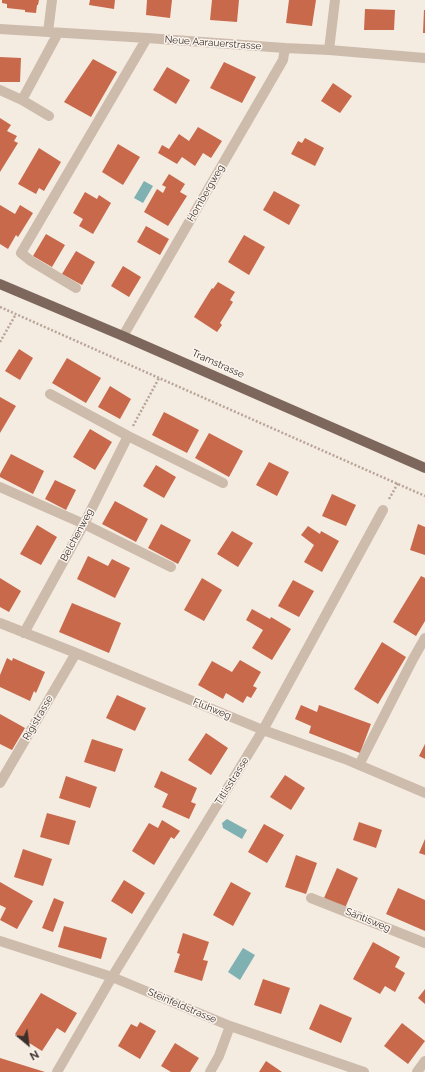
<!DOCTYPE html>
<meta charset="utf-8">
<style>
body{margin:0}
#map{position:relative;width:425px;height:1072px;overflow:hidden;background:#f4ebe1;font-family:Raleway,sans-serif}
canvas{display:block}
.north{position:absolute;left:8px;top:1024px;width:40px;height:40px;-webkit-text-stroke:3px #fbf5ee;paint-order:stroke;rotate:151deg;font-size:11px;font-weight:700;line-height:16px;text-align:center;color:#3b302b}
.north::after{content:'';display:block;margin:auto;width:14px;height:18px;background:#3b302b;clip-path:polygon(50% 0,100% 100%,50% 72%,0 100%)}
</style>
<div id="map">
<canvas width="425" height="1072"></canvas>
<div class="north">N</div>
</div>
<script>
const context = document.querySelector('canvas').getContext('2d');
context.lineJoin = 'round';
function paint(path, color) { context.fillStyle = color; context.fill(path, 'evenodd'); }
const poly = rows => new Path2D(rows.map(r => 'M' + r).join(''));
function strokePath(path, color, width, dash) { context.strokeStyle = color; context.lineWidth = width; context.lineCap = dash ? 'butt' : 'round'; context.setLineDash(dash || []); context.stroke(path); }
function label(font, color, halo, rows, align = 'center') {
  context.font = font + ' Raleway,sans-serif'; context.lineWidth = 3; context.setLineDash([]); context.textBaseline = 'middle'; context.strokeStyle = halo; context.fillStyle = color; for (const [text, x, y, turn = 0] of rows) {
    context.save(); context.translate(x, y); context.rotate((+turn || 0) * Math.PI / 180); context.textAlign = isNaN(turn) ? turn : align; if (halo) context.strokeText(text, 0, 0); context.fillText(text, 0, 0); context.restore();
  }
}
const water = poly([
 [144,181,153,186,143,203,134,198],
 [227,819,247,830,242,839,223,828,222,823],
 [243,948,255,955,240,980,228,972]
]);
const building = poly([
 [2,0,39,0,38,5,37,5,36,13,25,12,25,10,7,8,7,4,2,3],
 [90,0,115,0,114,9,89,5],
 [147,0,172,0,170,18,146,15],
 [212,0,239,0,237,22,210,20],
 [289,0,316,0,312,26,286,23],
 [365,9,395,10,394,30,364,30],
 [424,10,425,10,425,33,423,33],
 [0,57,21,58,20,82,0,82],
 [93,59,117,72,91,117,64,102],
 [224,62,256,77,242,103,210,88],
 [167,67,190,80,176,104,153,90],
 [333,83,352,96,340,113,321,101],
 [0,118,11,125,7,131,17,136,14,141,18,143,0,172],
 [198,127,222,141,211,158,203,153,195,166,182,157,177,164,158,153,162,145,169,149,179,134,189,141],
 [305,138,324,148,315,166,291,154,298,141,302,143],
 [118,144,140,157,123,185,102,172],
 [39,148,61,162,44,191,39,188,36,194,18,184],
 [169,174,185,184,180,192,187,196,168,226,144,212,157,189,163,193,166,187,162,185],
 [274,191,300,205,289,225,263,210],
 [85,192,97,199,99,195,111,203,93,234,79,226,83,219,73,213],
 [0,205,15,214,20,205,33,213,18,237,16,235,8,249,0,244],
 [146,226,169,239,160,255,137,242],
 [46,234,65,245,52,267,33,256],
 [244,235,265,247,249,275,228,262],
 [76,251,95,262,82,285,62,274],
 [123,266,141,277,129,297,111,286],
 [218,282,235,292,230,300,233,302,220,323,222,325,217,332,194,317,212,288,213,289],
 [19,349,33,358,20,380,5,371],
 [67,358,101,378,86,403,52,383],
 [110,386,131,399,120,419,98,407],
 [0,397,16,406,0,433],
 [164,412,199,430,187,453,152,435],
 [90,429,112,442,95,470,73,457],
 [209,433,243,451,229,477,195,458],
 [11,454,44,471,33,494,0,477,0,474],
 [269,462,289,472,277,496,256,485],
 [156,465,176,477,164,498,143,486],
 [55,480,76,490,66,510,45,499],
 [332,494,356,505,346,526,322,516],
 [115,501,148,519,136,542,102,524],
 [161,524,191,540,178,564,148,548],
 [418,524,425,527,425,555,410,550],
 [37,525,57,537,41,565,20,554],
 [308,526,320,534,321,531,339,541,322,572,304,562,314,545,301,535],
 [232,531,253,543,238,567,217,554],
 [88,556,108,566,112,559,130,568,115,598,77,579],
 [421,576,425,578,425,621,416,636,393,622],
 [0,578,21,591,9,612,0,607],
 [202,578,222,590,204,621,184,610],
 [293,580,314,591,299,617,278,606],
 [72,603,121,623,109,653,59,632],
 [252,609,270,619,271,617,291,629,272,660,252,648,263,630,246,620],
 [382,642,406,657,378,704,354,689],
 [7,658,12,661,13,658,45,672,36,693,34,691,30,701,0,687,0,675],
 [240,660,261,672,253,686,257,688,251,698,247,696,243,703,226,693,223,699,198,685,212,661,232,672],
 [117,695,146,708,135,731,106,718],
 [301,705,317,712,319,705,371,724,360,753,309,733,311,726,295,719],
 [0,714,25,728,12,750,0,744],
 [206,733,228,748,211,775,188,760],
 [92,739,123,749,115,772,84,762],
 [425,744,425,759,419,756],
 [161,771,197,788,191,802,196,804,189,819,162,807,168,794,154,787],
 [285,775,305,788,291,810,270,797],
 [66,776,97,787,90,808,59,798],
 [47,813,76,821,69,845,40,837],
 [162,820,180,831,174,839,171,837,154,865,132,851,149,823,158,828],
 [359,822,382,830,376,848,353,840],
 [264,824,284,835,267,863,248,852],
 [425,839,425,855,419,853],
 [23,849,52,859,43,886,14,877],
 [296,855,317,863,306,894,285,887],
 [337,868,358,878,345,908,324,898],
 [124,880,145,893,132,914,111,901],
 [0,882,33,901,17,929,0,920,6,908,0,905],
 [231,882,251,893,233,926,213,915],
 [398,888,425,900,425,931,386,914],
 [54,898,64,902,53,932,42,928],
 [64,926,107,938,101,959,58,947],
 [183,933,209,942,203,960,208,961,202,981,174,972,180,954,177,953],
 [373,942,400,957,395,967,405,973,395,992,385,986,380,994,353,979],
 [263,979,290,988,281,1014,254,1005],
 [425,989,425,1004,418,998],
 [41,993,77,1013,65,1033,57,1028,42,1051,15,1034],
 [320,1004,352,1018,341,1043,309,1029],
 [140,1022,156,1031,140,1059,118,1046,131,1024,137,1027],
 [402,1023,425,1041,408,1064,384,1046],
 [175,1043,199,1058,190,1072,171,1072,161,1066],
 [0,1058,45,1072,0,1072],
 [266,1061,282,1072,259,1072]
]);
const path = poly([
 [0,307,159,378,425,496],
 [0,342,16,314],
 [133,426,159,378],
 [389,499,398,483]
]);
const minor = poly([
 [0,29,147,38,285,48,329,50,425,58],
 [48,32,52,0],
 [329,50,335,0],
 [0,90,22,100,49,116],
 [22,100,58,33],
 [76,288,31,261,21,253,147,38],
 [123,336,283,60,285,48],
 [50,394,128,436,223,483],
 [0,487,84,524,171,567],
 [0,623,76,653,263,730,345,759,425,793],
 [24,633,84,524,128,436],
 [359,765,413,659,425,638],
 [0,783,76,653],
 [311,898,425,943],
 [0,941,112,977,230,1026,364,1072],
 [57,1072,112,977,263,730,383,510],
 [210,1072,219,1056,230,1026],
 [417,1072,425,1061]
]);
const major = poly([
 [0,284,123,336,425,468]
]);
const streetNames = [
 ["Neue Aarauerstrasse",213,43,4],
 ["Hombergweg",206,193,-60],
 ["Tramstrasse",218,364,24],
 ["Belchenweg",77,535,-62],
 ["Fluhweg",212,709,22],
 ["Rigistrasse",38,718,-60],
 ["Titlisstrasse",232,781,-58],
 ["Säntisweg",368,920,22],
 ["Steinfeldstrasse",182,1006,23]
];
paint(water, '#7fb0b2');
paint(building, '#c8694b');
strokePath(path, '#b9a596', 2.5, [2, 2]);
strokePath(minor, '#cdbbac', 10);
strokePath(major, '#7d675c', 10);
label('10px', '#3b302b', '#fbf5ee', streetNames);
</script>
